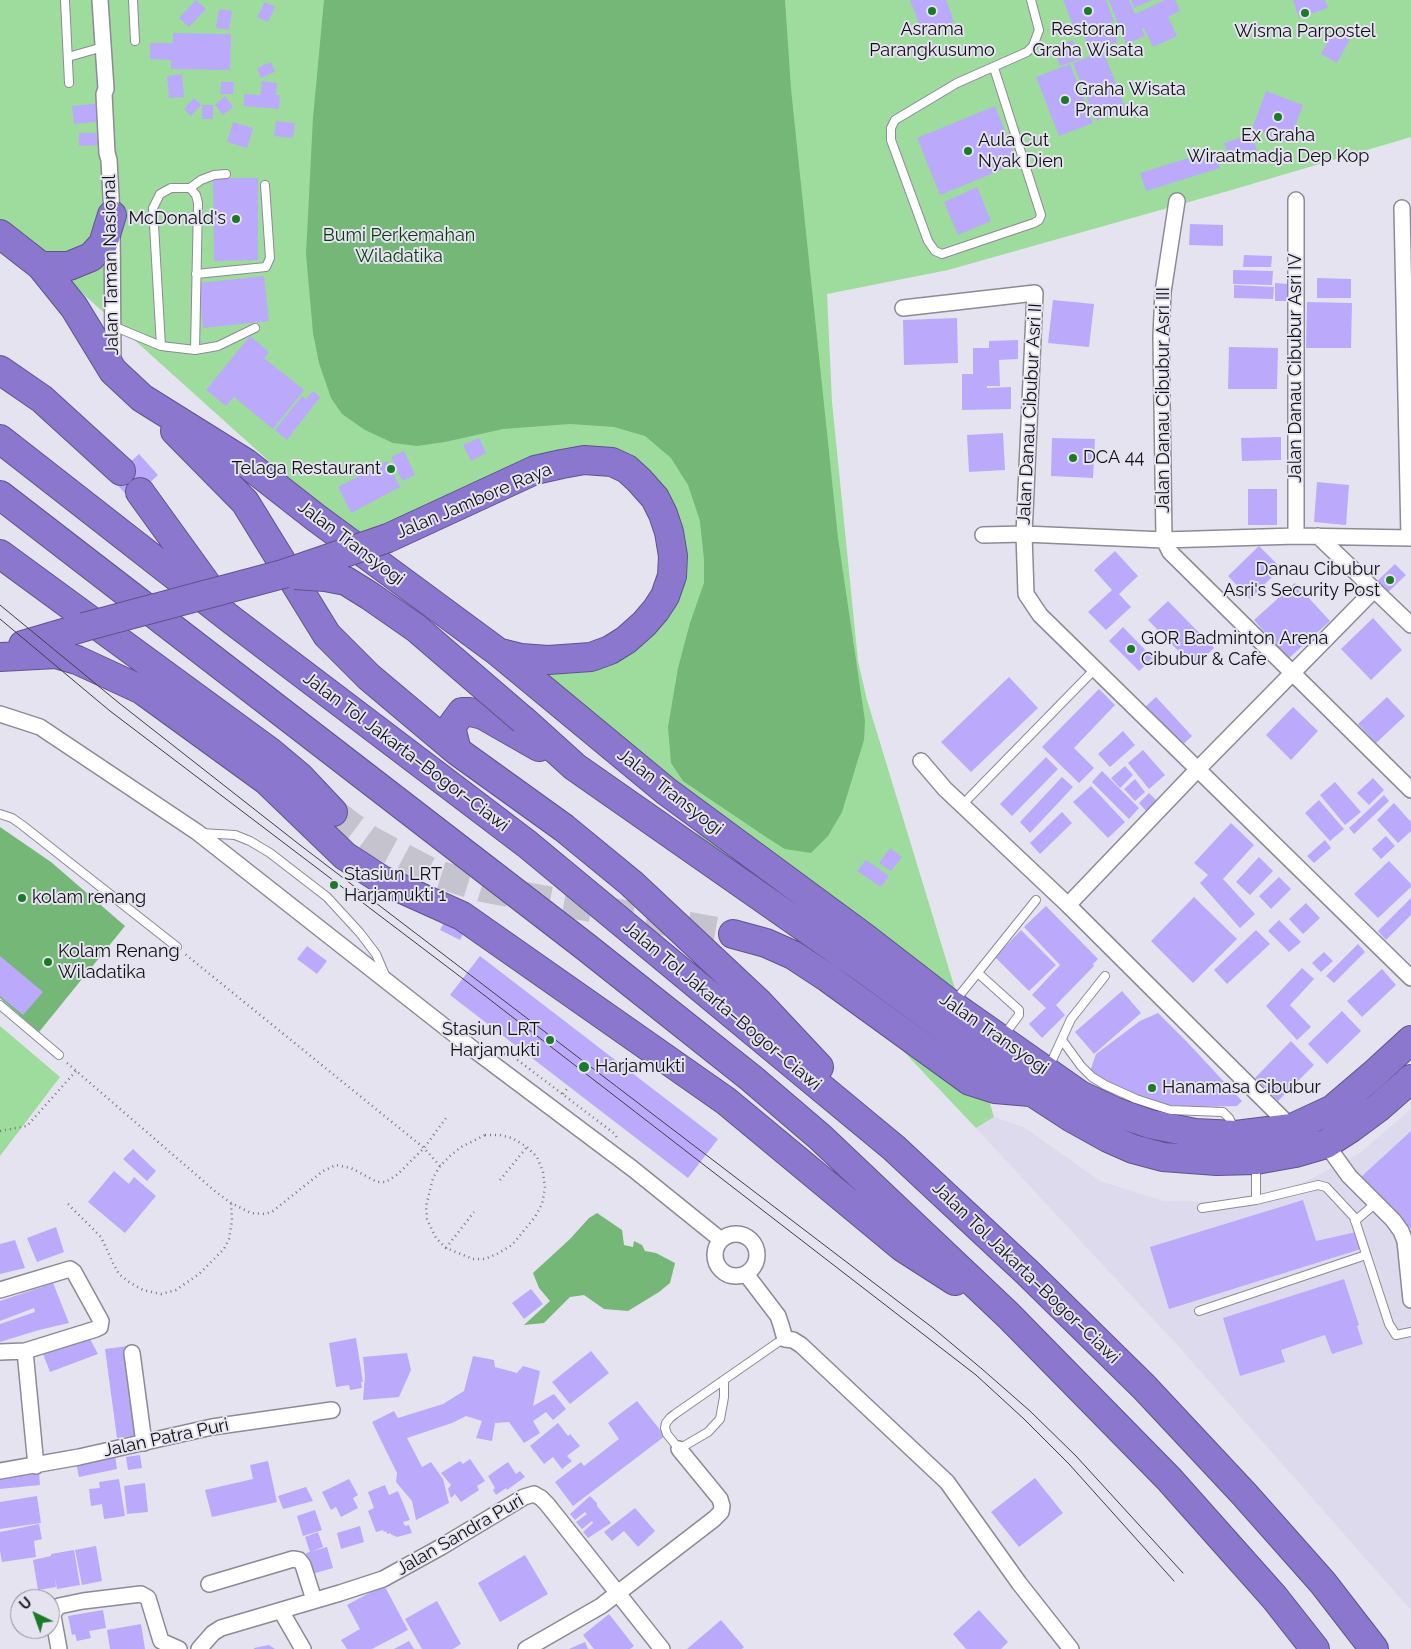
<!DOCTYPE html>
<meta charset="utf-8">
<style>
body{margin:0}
#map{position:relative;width:1411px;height:1649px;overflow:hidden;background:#e4e3ef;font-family:Raleway,sans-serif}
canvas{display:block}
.north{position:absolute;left:10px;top:1589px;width:50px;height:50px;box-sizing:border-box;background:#e4e3ef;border:1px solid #8f8e97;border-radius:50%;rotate:318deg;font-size:14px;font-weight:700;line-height:20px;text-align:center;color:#100f13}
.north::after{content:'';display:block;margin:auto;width:18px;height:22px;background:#1c7928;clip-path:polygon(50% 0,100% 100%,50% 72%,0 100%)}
</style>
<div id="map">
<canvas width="1411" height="1649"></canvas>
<div class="north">U</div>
</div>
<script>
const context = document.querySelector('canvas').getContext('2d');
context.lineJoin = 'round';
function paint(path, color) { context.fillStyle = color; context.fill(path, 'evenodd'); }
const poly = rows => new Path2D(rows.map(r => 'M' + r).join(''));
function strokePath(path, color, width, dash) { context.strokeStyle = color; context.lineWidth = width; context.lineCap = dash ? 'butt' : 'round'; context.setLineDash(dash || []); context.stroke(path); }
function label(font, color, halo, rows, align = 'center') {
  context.font = font + ' Raleway,sans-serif'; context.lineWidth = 4; context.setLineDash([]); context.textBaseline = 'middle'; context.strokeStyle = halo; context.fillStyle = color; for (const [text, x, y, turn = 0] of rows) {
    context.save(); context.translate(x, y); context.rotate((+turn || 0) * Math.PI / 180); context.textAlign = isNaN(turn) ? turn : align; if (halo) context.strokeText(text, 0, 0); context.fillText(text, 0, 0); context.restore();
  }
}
const built = poly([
 [1411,1109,1411,1610,1179,1347,976,1128,994,1117,1025,1128,1100,1181,1163,1201,1240,1202,1305,1182,1360,1153]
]);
const green = poly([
 [0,0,1411,0,1411,137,1228,191,948,270,827,294,832,402,858,661,867,700,994,1117,976,1128,626,758,512,664,634,640,673,534,591,449,504,469,398,525,351,535,0,219],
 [0,1026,60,1077,0,1156]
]);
const water = poly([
 [324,0,785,0,791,89,838,538,865,721,864,740,842,812,828,836,811,853,785,849,769,839,683,781,671,763,668,727,678,668,690,623,704,583,704,560,700,521,688,485,671,458,645,436,614,427,570,424,503,429,445,442,417,446,393,443,365,430,342,414,331,398,319,363,313,333,306,254,313,118],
 [0,827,51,862,125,926,39,1032,0,998],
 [597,1213,622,1230,624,1245,633,1247,634,1241,642,1245,645,1251,656,1253,675,1263,670,1283,659,1292,628,1311,604,1309,584,1295,570,1297,544,1323,524,1325,550,1301,539,1288,533,1273,570,1239,589,1218]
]);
const building = poly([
 [196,0,206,9,189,27,179,18],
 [910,0,946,0,954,22,923,34],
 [1063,0,1106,0,1114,21,1077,36],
 [1109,0,1129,0,1135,14,1165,0,1175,0,1180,11,1168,17,1177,36,1153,47,1144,28,1142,29,1145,36,1126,44],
 [1131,0,1153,0,1134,8],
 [1293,0,1325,0,1328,8,1299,18],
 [265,2,275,7,268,22,257,17],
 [219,9,232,11,229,30,216,28],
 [1112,26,1118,42,1091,52,1084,36],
 [1334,30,1350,39,1337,63,1321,54],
 [173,33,231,34,230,70,171,69,171,60,150,59,150,43,173,43],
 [1073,40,1080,59,1060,66,1053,47],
 [1103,51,1126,109,1096,121,1073,63],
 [271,62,275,72,261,78,257,68],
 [1070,64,1093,123,1059,136,1036,77],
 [182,74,184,97,169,98,167,76],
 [262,81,277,83,276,95,280,95,279,109,244,106,244,94,260,95],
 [221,82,234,82,233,94,220,94],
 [1266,91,1303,105,1289,143,1252,129],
 [225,96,233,107,223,115,215,105],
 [194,98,201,105,191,116,184,109],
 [103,103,105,121,74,124,72,106],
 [202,105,213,105,213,119,202,119],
 [995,106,1018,163,940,195,917,138],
 [276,121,295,123,293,138,274,136],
 [233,122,253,128,247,148,227,142],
 [79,133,105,133,106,145,79,146],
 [1252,134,1257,151,1230,160,1224,143],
 [1214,150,1220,168,1146,191,1140,173],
 [213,178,258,178,258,260,214,261],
 [977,187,991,221,958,235,944,202],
 [1190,224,1223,225,1223,246,1189,245],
 [1244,255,1272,256,1271,267,1243,267],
 [1233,270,1273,271,1272,285,1233,284],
 [264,276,269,321,203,328,199,283],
 [1317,278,1351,279,1351,298,1317,298],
 [1275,283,1288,284,1287,301,1275,301],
 [1234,285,1274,287,1273,299,1234,298],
 [1053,300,1094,304,1089,347,1048,343],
 [1307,302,1352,303,1351,348,1306,348],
 [957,318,958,363,904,365,903,320],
 [250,336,269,352,264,358,304,390,273,429,234,397,226,406,206,390],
 [1018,340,1018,359,999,360,1000,386,987,386,987,388,1011,387,1011,409,962,410,962,374,973,374,973,348,989,348,989,341],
 [1229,347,1278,348,1277,389,1228,389],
 [313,391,320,397,287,440,275,430,302,396,306,399],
 [1003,433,1005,470,969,472,967,435],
 [1281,437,1281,460,1242,461,1241,438],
 [479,438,486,453,471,461,463,445],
 [1052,438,1095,439,1093,478,1051,476],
 [404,451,415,475,402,481,391,457],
 [139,454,158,475,131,500,112,479],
 [387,461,400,487,351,513,338,487],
 [1317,482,1349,485,1346,525,1314,522],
 [1248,489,1277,489,1277,525,1248,525],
 [1259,546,1281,568,1250,599,1228,576],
 [1115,551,1138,576,1119,594,1131,607,1106,630,1088,612,1112,590,1094,570],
 [1395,564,1406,575,1384,596,1373,585],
 [1295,583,1330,621,1288,659,1254,620],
 [1168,601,1214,648,1194,667,1148,620],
 [1373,618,1402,650,1371,680,1341,649],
 [1123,627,1153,658,1139,671,1109,641],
 [1009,677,1038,708,971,772,941,742],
 [1099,689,1115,705,1074,748,1094,768,1079,783,1042,747],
 [1156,697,1192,736,1179,748,1143,709],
 [1387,697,1405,716,1376,743,1358,724],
 [1293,707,1318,731,1291,760,1266,735],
 [1123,731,1135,745,1110,767,1098,754],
 [1143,750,1165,775,1149,789,1128,763],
 [1046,757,1058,769,1012,816,1000,804],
 [1125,766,1133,775,1120,788,1111,778],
 [1102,771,1139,808,1129,819,1092,782],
 [1062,777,1073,787,1030,833,1020,822],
 [1373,778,1384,790,1369,805,1357,793],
 [1135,779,1145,792,1135,801,1124,789],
 [1335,782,1361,812,1345,825,1320,795],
 [1091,786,1125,822,1108,838,1073,802],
 [1149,793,1158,802,1147,812,1139,803],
 [1384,795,1389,801,1354,834,1349,828],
 [1319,800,1344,829,1330,841,1305,813],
 [1394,803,1411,822,1411,831,1398,843,1377,820],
 [1062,812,1072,823,1040,854,1030,843],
 [1231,823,1254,845,1223,879,1255,914,1240,928,1200,883,1208,875,1194,863],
 [1386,836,1395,846,1381,859,1372,849],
 [1325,840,1331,848,1314,863,1307,856],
 [890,848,902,857,891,871,879,863],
 [1259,857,1273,871,1250,895,1236,882],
 [866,860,889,876,881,887,857,871],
 [1389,861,1411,884,1411,887,1378,918,1354,894],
 [1279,877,1291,889,1271,909,1259,896],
 [1194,897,1237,939,1193,983,1151,941],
 [1411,898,1411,915,1386,940,1378,931],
 [1306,903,1320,918,1303,934,1289,919],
 [1046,906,1098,959,1093,964,1094,966,1056,1005,1065,1015,1042,1038,1029,1024,1046,1008,1032,995,1060,965,1024,927],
 [449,912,469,922,460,940,440,930],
 [1279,920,1301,942,1289,952,1268,931],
 [1021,930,1056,965,1029,991,995,957],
 [1256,930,1270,944,1227,984,1214,970],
 [1358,944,1365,952,1334,983,1326,976],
 [307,946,327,961,317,974,297,959],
 [1324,952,1333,961,1321,972,1312,963],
 [0,956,43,992,23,1015,0,996],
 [480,956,718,1139,688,1178,450,995],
 [1302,968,1314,979,1290,1005,1311,1027,1297,1040,1266,1006],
 [1382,969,1396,985,1362,1017,1347,1001],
 [1122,991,1141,1013,1094,1054,1075,1032],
 [1342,1011,1361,1031,1327,1064,1308,1044],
 [1158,1013,1187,1042,1242,1101,1237,1106,1196,1107,1156,1104,1121,1092,1090,1071,1096,1054,1140,1021],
 [1291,1041,1314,1065,1278,1101,1255,1078],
 [1411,1131,1411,1229,1361,1177],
 [133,1149,156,1171,147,1181,123,1159],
 [114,1171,129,1184,134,1177,156,1196,125,1233,88,1202],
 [1303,1200,1316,1241,1356,1232,1361,1249,1169,1309,1150,1247],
 [56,1227,64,1252,37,1262,27,1238],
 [15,1240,25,1268,0,1274,0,1244],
 [1344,1279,1359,1325,1357,1326,1363,1344,1332,1354,1325,1335,1281,1350,1285,1362,1240,1376,1223,1318],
 [53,1283,69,1323,39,1330,0,1342,0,1324,35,1312,34,1308,0,1321,0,1301],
 [531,1289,543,1304,524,1319,512,1303],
 [356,1338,363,1382,361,1382,362,1388,350,1390,349,1385,336,1387,329,1343],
 [90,1339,98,1354,50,1372,43,1354],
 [128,1346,140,1435,117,1438,105,1349],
 [591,1351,609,1373,570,1404,552,1382],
 [407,1353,411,1370,399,1397,363,1400,365,1376,363,1357],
 [473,1356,494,1360,495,1367,517,1373,523,1366,540,1371,533,1406,554,1394,566,1409,553,1420,546,1412,533,1421,540,1433,524,1443,509,1422,495,1423,492,1441,476,1438,482,1421,466,1416,452,1423,407,1438,422,1467,431,1462,443,1479,449,1503,416,1520,412,1501,396,1482,397,1473,372,1422,394,1411,398,1418,443,1404,464,1391],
 [637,1401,665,1436,573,1506,555,1482,581,1462,584,1466,619,1439,608,1423],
 [558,1423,568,1436,570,1434,580,1446,567,1456,572,1461,562,1469,553,1457,544,1464,530,1446],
 [115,1455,117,1469,79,1477,76,1462],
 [140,1455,142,1468,128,1470,126,1457],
 [470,1459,485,1481,477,1486,479,1490,461,1502,455,1494,451,1498,448,1489,451,1485,441,1473,460,1461,463,1464],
 [268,1461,277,1502,212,1517,205,1490,253,1479,250,1465],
 [508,1462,516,1474,520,1471,525,1477,507,1490,506,1488,496,1495,493,1490,495,1488,488,1476],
 [39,1472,40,1485,0,1489,0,1475],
 [1035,1478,1063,1513,1019,1547,991,1512],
 [119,1479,125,1516,104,1519,102,1504,91,1506,89,1489,100,1488,99,1482],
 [349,1479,358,1495,353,1498,358,1508,341,1517,336,1507,331,1510,322,1492],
 [145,1483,148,1512,127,1514,124,1486],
 [385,1485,389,1495,398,1491,410,1520,403,1522,405,1526,409,1525,412,1533,397,1537,392,1535,390,1533,387,1534,386,1531,384,1532,383,1530,376,1532,368,1511,374,1508,368,1492],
 [306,1487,313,1501,283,1509,278,1496],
 [37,1496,41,1523,0,1529,0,1502],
 [590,1496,597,1503,597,1506,611,1523,588,1538,583,1532,593,1523,592,1521,582,1529,576,1522,587,1514,585,1512,575,1520,570,1514],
 [635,1508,655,1531,638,1547,624,1531,612,1541,604,1532],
 [315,1510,322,1530,303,1536,297,1516],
 [39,1524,42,1539,34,1541,36,1557,2,1562,0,1551,0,1532],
 [360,1526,364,1542,341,1549,337,1533],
 [318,1532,323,1547,310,1552,305,1537],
 [96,1546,102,1581,82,1585,75,1550],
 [327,1547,333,1568,312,1574,306,1553],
 [74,1550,80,1585,57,1589,55,1578,56,1587,38,1590,33,1560,51,1556,51,1554],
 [525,1555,548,1594,500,1622,478,1583],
 [384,1585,408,1630,372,1649,347,1649,341,1640,360,1629,347,1605],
 [437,1601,461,1644,453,1649,422,1649,405,1619],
 [103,1610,106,1628,89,1631,91,1638,77,1641,75,1634,72,1635,68,1616],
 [979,1610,1008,1642,1001,1649,966,1649,953,1634],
 [609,1614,634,1646,630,1649,594,1649,583,1635],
 [721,1620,744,1647,742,1649,687,1649],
 [141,1624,145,1649,110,1649,107,1630],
 [409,1641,414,1649,394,1649],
 [585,1642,588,1649,569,1649],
 [269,1645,275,1649,254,1649,254,1648]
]);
const highwayTunnel = poly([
 [333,812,369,839,431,872,482,888,733,934]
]);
const path = poly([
 [504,1054,511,1055,615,1134,617,1138],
 [67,1063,216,1192,231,1203,251,1213,265,1214,273,1211,323,1171,336,1165,351,1168,377,1182,386,1182,398,1174,424,1148,185,954],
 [563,1094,569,1086],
 [0,1131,27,1126,76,1071],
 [485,1135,500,1135,512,1138,527,1147,537,1157,543,1172,545,1188,542,1204,535,1217,512,1245,497,1254,485,1259,473,1259,446,1248,436,1238,427,1219,426,1206,433,1178,440,1166,450,1156,461,1147,485,1135],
 [440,1166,424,1148,446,1118],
 [500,1180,527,1147],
 [68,1204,101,1237,113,1263,119,1274,129,1282,143,1290,161,1294,176,1290,199,1274,224,1249,229,1239,232,1220,231,1203],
 [446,1248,474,1212]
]);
const lane = poly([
 [65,0,69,83],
 [133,0,135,41],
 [68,57,103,47],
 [994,68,1041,215,1039,220,1034,223,942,254,935,251,928,241,891,140,891,128,895,120,900,117,957,83,1027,52,1033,46,1039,30,1031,0],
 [190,188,201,180,214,175,226,174],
 [196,274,266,267,270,258,265,185],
 [113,326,161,346,195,350,218,346,255,328],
 [161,346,153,208,160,194,171,188,190,188,196,195,198,203,195,350],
 [962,805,1095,669],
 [0,814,12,818,22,825,177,947],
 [201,833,235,835,250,841,270,853,327,897,360,933,376,954,385,975],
 [978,973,1019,1010,1019,1015,1004,1035],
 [955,1001,1036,900],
 [0,1005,59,1055],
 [1062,1040,1081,1066,1092,1077,1105,1085,1136,1099,1170,1110,1223,1112,1229,1118,1235,1130],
 [1049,1067,1071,1019,1105,976],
 [1256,1163,1256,1200,1318,1185,1326,1187,1354,1217,1389,1324,1396,1335,1411,1332],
 [1202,1208,1256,1200],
 [1355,1221,1376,1203],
 [1199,1311,1366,1255],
 [724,1380,724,1397,720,1419,708,1432,679,1449,667,1434,665,1428,666,1423,670,1418,675,1414,777,1343,785,1339]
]);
const street = poly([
 [100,0,106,89,104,94,107,153,109,160,112,215,113,365],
 [1296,200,1296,536],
 [1177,201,1163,292,1161,336,1164,540,1170,552,1411,790],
 [1402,208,1409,538],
 [903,308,1035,293,1024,534,1026,594,1040,615,1411,978],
 [983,535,1024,534,1164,540,1296,536,1411,538],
 [1318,536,1411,625],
 [0,714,40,727,197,832,473,1049,633,1169,721,1240],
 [921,761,945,789,1068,905,1292,1128],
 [1068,905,1198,769,1374,590],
 [1326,1144,1349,1176,1393,1220,1401,1231,1405,1241,1411,1300],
 '715 1255a21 21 0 1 1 42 0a21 21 0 1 1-42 0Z',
 [746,1274,778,1316,781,1325,785,1339,793,1340,801,1345,947,1482,1019,1583,1071,1649],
 [0,1290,70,1269,74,1272,101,1321,100,1327,96,1329,25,1351,0,1352],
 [25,1351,36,1466],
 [132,1353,144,1443],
 [0,1471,79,1457,212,1427,332,1410],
 [209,1584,293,1559,299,1560,303,1565,314,1600],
 [281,1611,303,1649],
 [59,1649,53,1616,54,1612,59,1606,83,1601,141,1594,148,1598,161,1641,179,1649],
 [199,1649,213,1633,221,1628,340,1593,383,1579,441,1547,524,1497,534,1494,541,1498,547,1504,662,1649],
 [526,1649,601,1606,714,1519,721,1512,722,1506,720,1499,679,1449]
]);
const highway = poly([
 [0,234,41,266,74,307,113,371,142,398,246,463,315,517,498,652,666,791,864,937,952,1005,1080,1095,1116,1112,1150,1124,1195,1133,1236,1135,1292,1128,1333,1109,1374,1074,1411,1040],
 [41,266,69,266,91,257,103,244,112,215],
 [0,370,42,399,121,471],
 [175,431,245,502,327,635,369,677,457,751,564,828,631,883,759,1003,819,1067],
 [0,439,233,621,527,844,894,1148,1028,1273,1144,1387,1245,1495,1323,1583,1374,1649],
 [140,492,215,596],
 [0,495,586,947,751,1078,820,1137,1009,1316,1169,1479,1274,1597,1315,1649],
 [388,538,535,470,562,464,584,460,612,462,627,469,639,480,655,498,663,514,669,532,673,556,672,576,665,596,656,610,644,624,626,640,610,650,591,657,548,660,521,658,501,653],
 [0,554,269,751,300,777,333,812],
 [23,645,84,627],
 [0,657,56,654,77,660,142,690,266,780,345,856,382,880,462,916,726,1101,902,1247,955,1281],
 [523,720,575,767,864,969,1032,1092,1072,1118,1108,1138,1133,1149,1163,1157,1217,1161,1256,1160,1295,1153,1326,1144,1351,1128,1378,1108,1411,1079],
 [457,751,451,727,462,712,470,712,483,715,539,747],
 [733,934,766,943,793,955,828,978,970,1081,995,1089,1030,1092]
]);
const tram = poly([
 [0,605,119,703,300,845,933,1328,982,1369,1030,1411,1076,1456,1183,1573],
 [0,619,110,711,458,975,976,1375,1024,1419,1069,1464,1174,1581]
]);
const highwayBridge = poly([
 [295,575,325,577,346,581,370,596,416,628,523,720],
 [84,627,283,574,388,538]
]);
const markers = [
 [932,11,5,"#1c7928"],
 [1088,11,5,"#1c7928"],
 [1305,13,5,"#1c7928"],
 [1065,100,5,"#1c7928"],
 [1278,117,5,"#1c7928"],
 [968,151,5,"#1c7928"],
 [236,219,5,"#1c7928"],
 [1073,458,5,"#1c7928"],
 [391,469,5,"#1c7928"],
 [1390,580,5,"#1c7928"],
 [1131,649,5,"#1c7928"],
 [334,885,5,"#1c7928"],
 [22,898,5,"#1c7928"],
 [48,962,5,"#1c7928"],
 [550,1040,5,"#1c7928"],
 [584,1067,6,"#1c7928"],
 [1152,1088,5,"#1c7928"]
];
const poiNames = [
 ["Asrama",932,30,"center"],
 ["Parangkusumo",932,51,"center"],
 ["Restoran",1088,30,"center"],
 ["Graha Wisata",1088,51,"center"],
 ["Wisma Parpostel",1305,32,"center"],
 ["Graha Wisata",1075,90],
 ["Pramuka",1075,111],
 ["Ex Graha",1278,136,"center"],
 ["Wiraatmadja Dep Kop",1278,157,"center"],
 ["Aula Cut",978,141],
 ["Nyak Dien",978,162],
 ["McDonald's",226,219,"right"],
 ["DCA 44",1083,458],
 ["Telaga Restaurant",381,469,"right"],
 ["Danau Cibubur",1380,570,"right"],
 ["Asri's Security Post",1380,591,"right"],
 ["GOR Badminton Arena",1141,639],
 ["Cibubur & Cafe",1141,660],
 ["Stasiun LRT",344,875],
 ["Harjamukti 1",344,896],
 ["kolam renang",32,898],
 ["Kolam Renang",58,952],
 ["Wiladatika",58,973],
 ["Stasiun LRT",540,1030,"right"],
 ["Harjamukti",540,1051,"right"],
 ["Harjamukti",595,1067],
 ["Hanamasa Cibubur",1162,1088]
];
const parkNames = [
 ["Bumi Perkemahan",399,236],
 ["Wiladatika",399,257]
];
const streetNames = [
 ["Jalan Taman Nasional",111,265,-91],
 ["Jalan Danau Cibubur Asri IV",1296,368,-90],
 ["Jalan Danau Cibubur Asri III",1164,400,-90],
 ["Jalan Danau Cibubur Asri II",1030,414,-87],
 ["Jalan Jambore Raya",474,501,-23],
 ["Jalan Transyogi",351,543,37],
 ["Jalan Tol Jakarta–Bogor–Ciawi",406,752,37],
 ["Jalan Transyogi",670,792,38],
 ["Jalan Tol Jakarta–Bogor–Ciawi",722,1006,40],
 ["Jalan Transyogi",994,1034,35],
 ["Jalan Tol Jakarta–Bogor–Ciawi",1026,1273,44],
 ["Jalan Patra Puri",166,1438,-12],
 ["Jalan Sandra Puri",460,1535,-30]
];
paint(built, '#dddaee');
paint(green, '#9ddc9d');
paint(water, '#74b776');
paint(building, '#bbaafc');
strokePath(highwayTunnel, '#c4c3ce', 28, [28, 14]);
strokePath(lane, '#8c8a96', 10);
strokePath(street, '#8c8a96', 18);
strokePath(highway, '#60538d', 30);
strokePath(path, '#78777f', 2.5, [1, 4]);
strokePath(lane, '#fff', 8);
strokePath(street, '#fff', 15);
strokePath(highway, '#8b77ce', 28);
strokePath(tram, '#3f3e44', 1);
strokePath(highwayBridge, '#60538d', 30, []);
strokePath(highwayBridge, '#8b77ce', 28);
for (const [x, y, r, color] of markers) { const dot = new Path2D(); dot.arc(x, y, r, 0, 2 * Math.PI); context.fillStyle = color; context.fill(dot); strokePath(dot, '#e4e3ef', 2); }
label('18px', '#100f13', '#e4e3ef', poiNames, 'left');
label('18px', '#093a0f', '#e4e3ef', parkNames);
label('18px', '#100f13', '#e4e3ef', streetNames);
</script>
